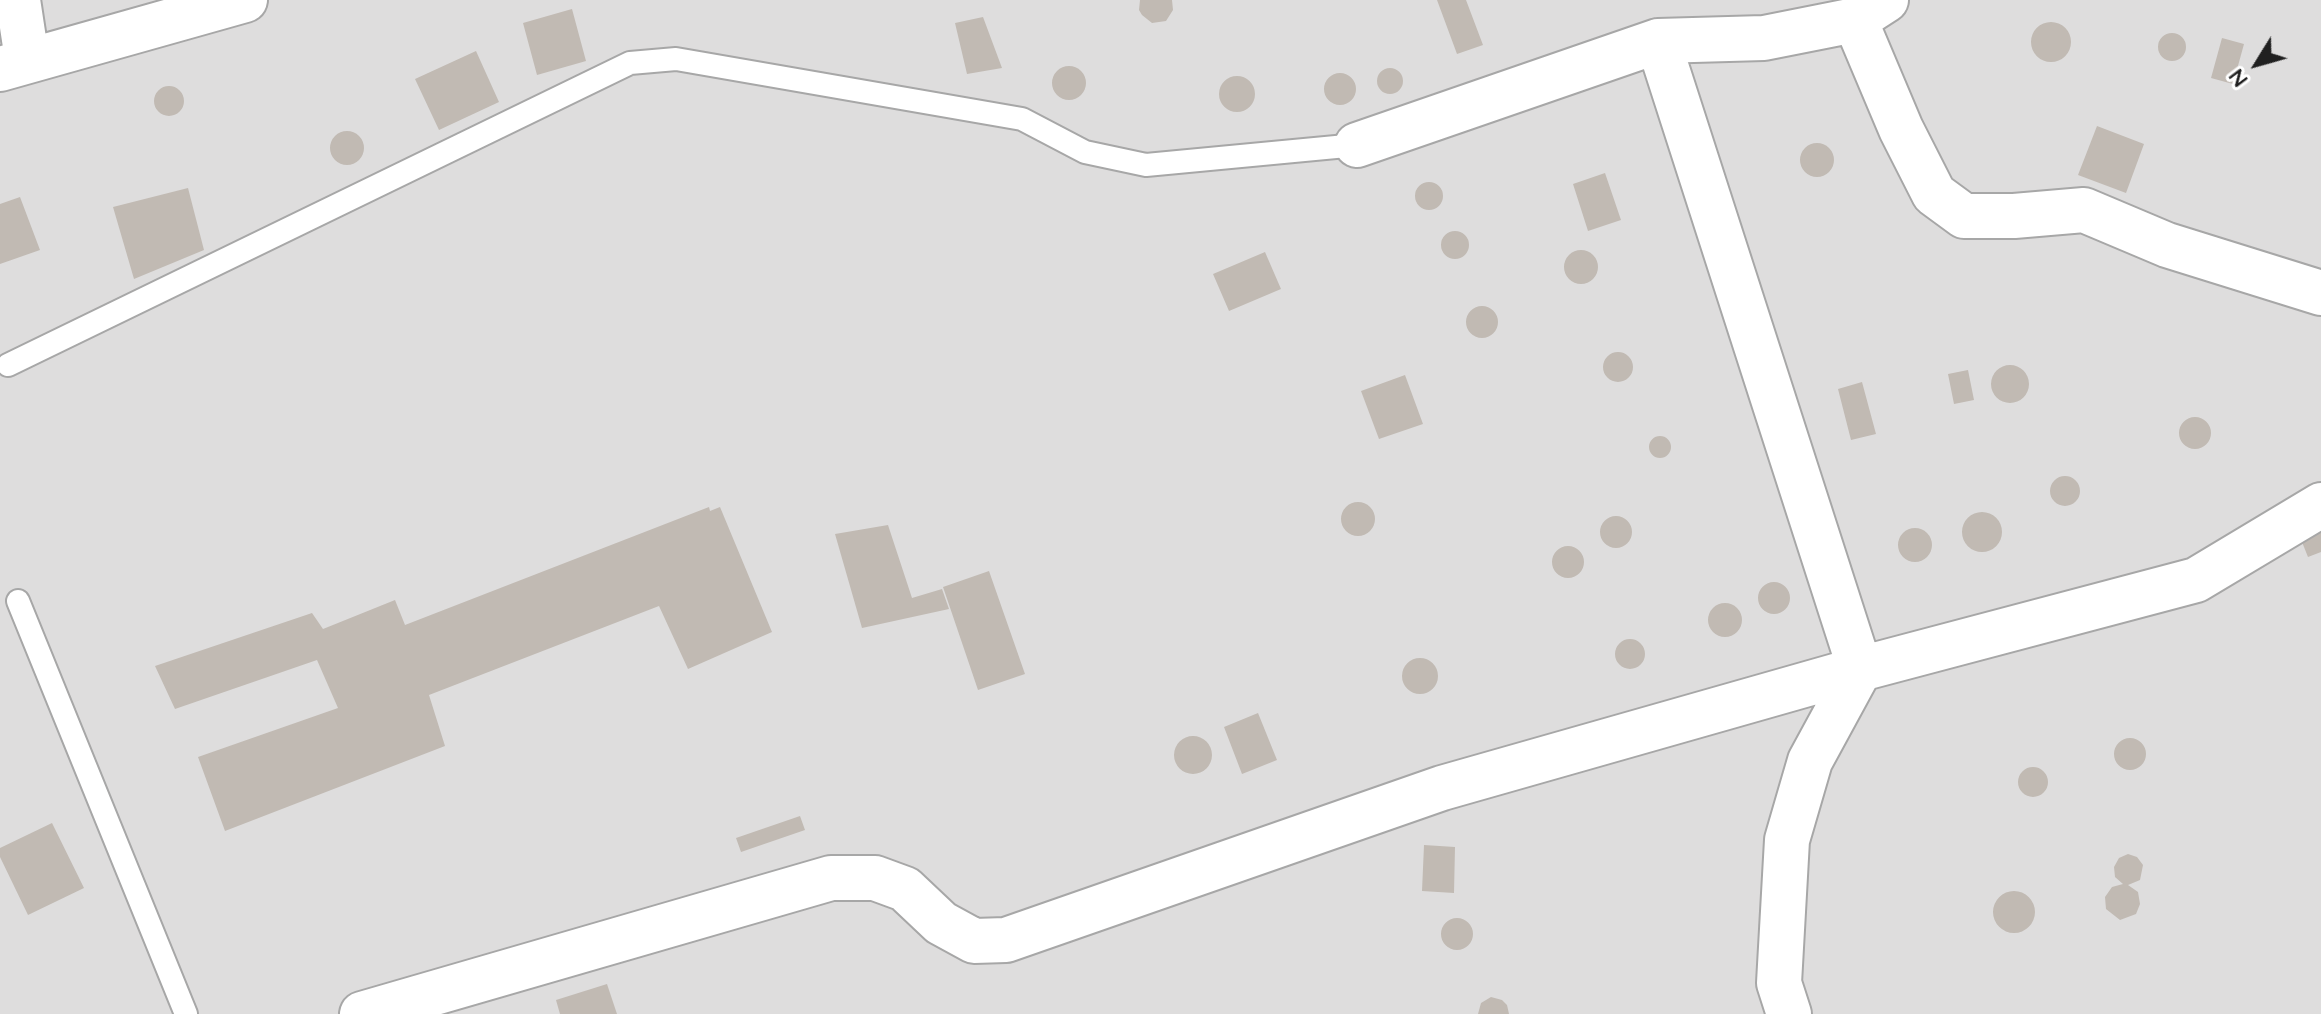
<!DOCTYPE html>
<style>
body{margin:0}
#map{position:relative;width:2321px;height:1014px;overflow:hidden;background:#f1eee7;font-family:Quicksand,sans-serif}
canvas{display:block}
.north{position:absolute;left:2217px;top:24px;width:80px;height:80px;-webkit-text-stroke:6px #fff;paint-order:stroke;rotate:233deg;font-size:22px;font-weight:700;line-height:32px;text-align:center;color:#202020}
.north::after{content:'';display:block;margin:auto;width:28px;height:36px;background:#202020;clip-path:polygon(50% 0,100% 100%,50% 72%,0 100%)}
</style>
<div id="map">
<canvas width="2321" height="1014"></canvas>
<div class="north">N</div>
</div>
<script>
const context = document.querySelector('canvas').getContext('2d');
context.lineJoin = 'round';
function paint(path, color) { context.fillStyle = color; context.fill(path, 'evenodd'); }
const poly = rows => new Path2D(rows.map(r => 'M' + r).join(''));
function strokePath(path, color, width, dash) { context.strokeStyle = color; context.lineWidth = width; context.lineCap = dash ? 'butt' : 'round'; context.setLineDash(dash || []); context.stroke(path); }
const residential = poly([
 [0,0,2321,0,2321,1014,0,1014]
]);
const building = poly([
 [1140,0,1172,0,1173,10,1166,21,1152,23,1142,15,1139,10],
 [1437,0,1466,0,1483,45,1457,54],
 [572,9,586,61,537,75,523,23],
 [983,17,1002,68,967,74,955,23],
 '2031 42a20 20 0 1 1 40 0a20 20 0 1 1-40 0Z',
 '2158 47a14 14 0 1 1 28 0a14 14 0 1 1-28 0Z',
 [2222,38,2244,44,2233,84,2211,78],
 [476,51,499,102,439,130,415,79],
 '1052 83a17 17 0 1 1 34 0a17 17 0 1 1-34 0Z',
 '1377 81a13 13 0 1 1 26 0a13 13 0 1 1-26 0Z',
 '1324 89a16 16 0 1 1 32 0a16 16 0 1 1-32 0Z',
 '1219 94a18 18 0 1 1 36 0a18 18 0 1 1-36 0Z',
 '154 101a15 15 0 1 1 30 0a15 15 0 1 1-30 0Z',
 [2097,126,2144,144,2126,193,2078,175],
 '330 148a17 17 0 1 1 34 0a17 17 0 1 1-34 0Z',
 '1800 160a17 17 0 1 1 34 0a17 17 0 1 1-34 0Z',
 [1605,173,1621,220,1588,231,1573,184],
 '1415 196a14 14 0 1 1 28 0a14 14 0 1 1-28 0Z',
 [188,188,204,250,134,279,113,207],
 [20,197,40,250,0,264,0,204],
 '1441 245a14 14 0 1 1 28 0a14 14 0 1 1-28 0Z',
 '1564 267a17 17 0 1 1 34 0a17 17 0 1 1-34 0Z',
 [1265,252,1281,289,1229,311,1213,274],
 '1466 322a16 16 0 1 1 32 0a16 16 0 1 1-32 0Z',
 '1603 367a15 15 0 1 1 30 0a15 15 0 1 1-30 0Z',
 '1991 384a19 19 0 1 1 38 0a19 19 0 1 1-38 0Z',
 [1968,370,1974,400,1954,404,1948,374],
 [1405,375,1423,424,1379,439,1361,391],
 [1862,382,1876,434,1851,440,1838,389],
 '2179 433a16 16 0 1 1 32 0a16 16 0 1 1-32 0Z',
 '1649 447a11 11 0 1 1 22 0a11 11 0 1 1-22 0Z',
 '2050 491a15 15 0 1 1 30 0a15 15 0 1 1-30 0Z',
 '1341 519a17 17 0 1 1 34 0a17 17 0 1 1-34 0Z',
 [709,507,710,511,720,507,772,632,688,669,659,606,429,695,445,746,225,831,198,757,338,708,317,660,175,709,155,666,312,613,323,629,395,600,405,625],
 '1962 532a20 20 0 1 1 40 0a20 20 0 1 1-40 0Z',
 '1600 532a16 16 0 1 1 32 0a16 16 0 1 1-32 0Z',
 [2321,519,2321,552,2308,557,2296,527],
 [888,525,912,598,942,589,949,609,862,628,835,534],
 '1898 545a17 17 0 1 1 34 0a17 17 0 1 1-34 0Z',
 '1552 562a16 16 0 1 1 32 0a16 16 0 1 1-32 0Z',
 [989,571,1025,674,978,690,943,587],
 '1758 598a16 16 0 1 1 32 0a16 16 0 1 1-32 0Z',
 '1708 620a17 17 0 1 1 34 0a17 17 0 1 1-34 0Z',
 '1615 654a15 15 0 1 1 30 0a15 15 0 1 1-30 0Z',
 '1402 676a18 18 0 1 1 36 0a18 18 0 1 1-36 0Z',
 [1258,713,1277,760,1242,774,1224,727],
 '1174 755a19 19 0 1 1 38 0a19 19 0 1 1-38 0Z',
 '2114 754a16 16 0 1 1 32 0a16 16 0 1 1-32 0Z',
 '2018 782a15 15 0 1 1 30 0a15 15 0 1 1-30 0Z',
 [800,816,805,830,741,852,736,838],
 [52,823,84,888,28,915,0,857,0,848],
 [1424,845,1455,847,1454,893,1422,891],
 [2128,854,2137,857,2143,865,2140,880,2128,885,2138,892,2140,904,2136,914,2120,920,2106,909,2105,897,2112,887,2123,884,2115,877,2114,867,2119,858],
 '1993 912a21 21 0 1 1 42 0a21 21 0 1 1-42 0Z',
 '1441 934a16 16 0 1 1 32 0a16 16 0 1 1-32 0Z',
 [607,984,617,1014,560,1014,556,1000],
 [1491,997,1502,1000,1507,1005,1509,1014,1478,1014,1481,1003]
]);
const service = poly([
 [8,365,630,63,676,59,1022,119,1085,152,1146,165,1357,145],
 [18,601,186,1014]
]);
const minor = poly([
 [18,0,27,59],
 [1855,20,1901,129,1934,194,1964,216,2014,216,2084,210,2167,245,2321,293],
 [1658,41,1860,669,1810,761,1787,840,1779,983,1789,1014],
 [0,69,245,0],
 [1357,145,1658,41,1764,38,1855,20,1886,0],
 [362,1014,831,878,875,878,905,889,941,923,974,941,1006,940,1442,788,1860,669,2196,580,2321,505]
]);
paint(residential, '#dedddd');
paint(building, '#c1bab3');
strokePath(service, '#a7a7a7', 26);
strokePath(minor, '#a7a7a7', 48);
strokePath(service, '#fff', 22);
strokePath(minor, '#fff', 44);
</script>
